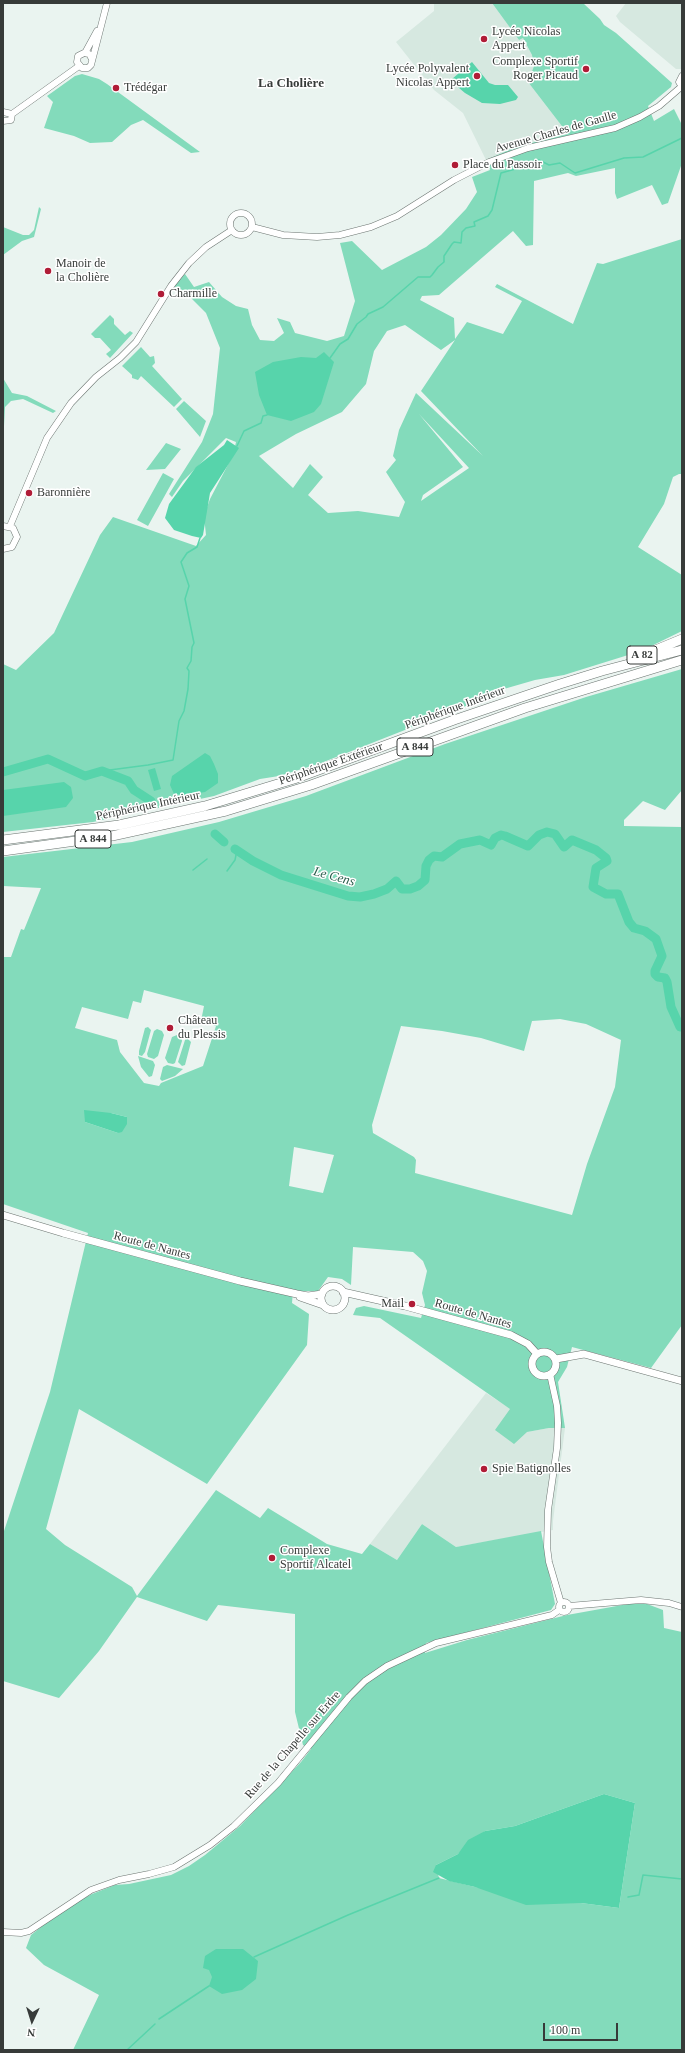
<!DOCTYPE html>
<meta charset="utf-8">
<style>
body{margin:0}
#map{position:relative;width:685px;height:2053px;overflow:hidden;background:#eaf4f0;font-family:"Times New Roman",serif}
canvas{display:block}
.frame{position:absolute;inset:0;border:4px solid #373b39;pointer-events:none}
.north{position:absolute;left:12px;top:2001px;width:40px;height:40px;-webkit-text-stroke:3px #fff;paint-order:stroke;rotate:184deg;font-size:11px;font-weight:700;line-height:16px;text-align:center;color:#373b39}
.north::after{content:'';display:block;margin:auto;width:14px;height:18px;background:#373b39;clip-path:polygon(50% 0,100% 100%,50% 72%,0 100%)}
.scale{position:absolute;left:543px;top:2023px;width:75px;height:18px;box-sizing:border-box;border:2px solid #373b39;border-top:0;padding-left:5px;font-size:12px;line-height:14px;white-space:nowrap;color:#373b39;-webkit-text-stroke:3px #fff;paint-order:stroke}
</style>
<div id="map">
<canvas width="685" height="2053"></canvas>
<div class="frame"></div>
<div class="north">N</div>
<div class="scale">100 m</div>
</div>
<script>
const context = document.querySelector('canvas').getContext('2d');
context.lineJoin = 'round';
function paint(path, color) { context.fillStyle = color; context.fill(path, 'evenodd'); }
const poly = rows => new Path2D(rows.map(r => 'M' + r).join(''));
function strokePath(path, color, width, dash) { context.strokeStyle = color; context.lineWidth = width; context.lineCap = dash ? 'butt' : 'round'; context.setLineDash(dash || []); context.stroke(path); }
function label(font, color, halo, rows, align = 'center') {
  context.font = font + ' "Times New Roman",serif'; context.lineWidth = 3; context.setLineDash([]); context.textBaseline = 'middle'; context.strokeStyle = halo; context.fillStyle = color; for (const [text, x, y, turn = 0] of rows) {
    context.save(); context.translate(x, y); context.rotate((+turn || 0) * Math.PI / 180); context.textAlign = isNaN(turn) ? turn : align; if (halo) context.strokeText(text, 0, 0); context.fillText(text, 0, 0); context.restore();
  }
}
const built = poly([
 [434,3,492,3,519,40,523,38,532,55,534,66,528,82,568,134,518,146,486,160,463,113,434,90,396,42,434,11],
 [626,3,682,3,682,69,676,69,620,22,616,16],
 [486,1393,511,1409,526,1432,549,1428,565,1428,553,1521,553,1530,456,1547,422,1524,397,1560,370,1544]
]);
const green = poly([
 [492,3,583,3,600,19,604,25,616,33,672,83,671,87,648,106,654,121,674,109,682,125,682,163,668,203,662,205,652,185,617,199,615,193,615,168,576,176,568,173,534,181,533,245,526,246,513,231,439,295,422,296,420,300,454,318,455,339,467,322,503,334,522,301,495,287,497,284,573,324,597,263,603,264,682,239,682,474,679,474,673,477,664,504,638,547,682,575,682,631,641,651,564,675,535,680,490,693,471,704,321,763,279,776,260,779,214,796,93,822,3,832,3,664,16,670,54,633,100,535,113,517,196,546,206,535,204,516,210,499,233,455,236,442,226,438,183,481,172,497,169,494,202,442,213,414,220,348,206,313,189,296,174,286,185,274,194,287,209,282,222,297,236,306,248,309,252,325,260,340,274,341,284,333,277,318,290,322,295,333,327,341,344,336,355,301,340,243,352,241,382,270,426,247,441,235,466,209,477,192,472,177,490,170,486,160,518,146,568,134,528,82,534,66,532,55,523,38,519,40],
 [405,325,441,350,455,340,421,391,483,456,416,393,399,430,393,456,396,460,386,472,405,502,399,517,358,511,328,513,308,495,323,477,310,464,293,488,259,456,296,434,342,412,366,384,374,351,387,331],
 [419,414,469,468,421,501,423,495,463,467],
 [82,74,99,79,107,84,200,152,191,153,143,120,131,125,112,142,90,143,74,136,44,128,53,102,47,96,75,76],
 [39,207,41,209,34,237,22,241,3,255,3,227,23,235,29,235,34,230],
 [110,315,114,319,114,324,125,335,130,331,133,333,110,358,106,354,111,350,100,338,95,338,91,334],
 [141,347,150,357,154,356,155,363,152,366,182,399,174,407,141,376,138,380,132,378,132,375,122,366],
 [3,378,12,393,27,396,56,411,53,413,23,399,11,401,5,407,3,445],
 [184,401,206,421,200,437,176,409],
 [166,443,181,449,165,469,146,470],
 [163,473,174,479,148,526,137,520],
 [682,669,682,790,665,810,643,801,624,820,624,826,682,827,682,1325,651,1368,572,1347,567,1367,558,1382,565,1428,549,1428,527,1432,514,1444,495,1430,510,1409,380,1318,353,1315,356,1308,364,1306,421,1318,425,1305,422,1293,427,1271,423,1261,413,1252,353,1247,351,1285,342,1279,328,1277,318,1291,293,1291,292,1303,309,1314,307,1345,207,1484,79,1409,46,1529,65,1545,132,1587,137,1596,216,1490,260,1518,268,1508,327,1544,362,1554,370,1544,397,1560,422,1524,456,1547,541,1531,555,1604,551,1610,426,1643,425,1653,467,1640,567,1615,628,1604,647,1604,663,1610,664,1628,682,1632,682,2050,73,2050,99,1995,44,1965,26,1948,31,1935,65,1908,92,1894,115,1885,129,1884,171,1875,189,1866,205,1855,240,1826,301,1762,311,1749,303,1745,295,1712,295,1614,218,1605,207,1621,137,1597,99,1651,59,1698,3,1681,3,1534,50,1392,88,1233,3,1204,3,957,11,957,21,929,24,930,41,888,3,886,3,857,132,842,219,822,306,796,445,744,586,697],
 [144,990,204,1006,201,1021,216,1026,203,1066,161,1083,159,1086,144,1083,120,1052,117,1040,75,1028,82,1007,128,1019,133,1001,141,1003],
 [560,1019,586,1024,621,1040,615,1087,587,1164,572,1215,415,1173,416,1160,414,1157,373,1133,372,1125,401,1026,442,1031,481,1038,524,1051,532,1021],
 [85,1113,111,1113,127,1117,118,1133,85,1122],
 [294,1147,334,1155,323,1193,289,1186],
 [604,1794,635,1803,619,1908,581,1903,475,1887,439,1878,436,1865,458,1854,485,1831,515,1826],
 [148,1027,151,1030,145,1052,142,1056,139,1055,139,1051,145,1028],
 [157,1029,162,1031,164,1035,158,1056,154,1059,148,1057,147,1054,154,1031],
 [177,1035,181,1036,182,1041,175,1063,173,1064,168,1063,165,1058,172,1037],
 [187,1038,191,1042,185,1065,182,1066,178,1062,185,1040],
 [138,1056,153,1061,155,1065,152,1076,149,1077,141,1067],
 [167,1065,183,1069,175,1076,162,1081,160,1079,163,1067]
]);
const water = poly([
 [472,62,489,83,495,85,508,85,518,97,516,100,500,104,482,103,465,93,453,83,452,79],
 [324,352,334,362,321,404,314,412,291,421,267,415,259,395,255,372,273,362,301,357,316,358],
 [227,440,239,448,210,493,203,535,201,538,192,536,174,530,165,518,169,504,196,467,224,445],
 [205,753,210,756,214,764,218,774,218,783,205,792,187,795,174,794,170,785,172,776],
 [155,768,161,789,154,791,148,770],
 [64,782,71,787,73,798,66,807,3,816,3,790],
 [84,1110,111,1113,127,1117,127,1124,122,1132,118,1133,85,1122],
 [604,1794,635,1803,619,1908,581,1903,526,1905,475,1887,449,1881,433,1872,436,1865,458,1854,468,1840,485,1831,515,1826],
 [216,1949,243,1949,258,1961,256,1979,242,1990,222,1994,209,1986,212,1977,209,1970,203,1968,205,1956]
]);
const stream = poly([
 [525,166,539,160,549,165,560,163,575,173,624,158,643,157,682,138],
 [330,358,340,344,348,339,357,324,366,317,368,314,383,307,418,277,430,277,432,275,438,267,444,262,444,256,452,244,454,242,461,243,462,232,466,228,475,226,474,222,488,216,492,210,501,173,519,168],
 [237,446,244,431,261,423,263,416,267,415],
 [102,771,148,765,173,760,179,721,184,711,188,689,189,671,187,668,191,661,192,647,194,643,185,599,189,586,181,562,187,553,197,547,200,538],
 [193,870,207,859],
 [227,871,235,860,237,850],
 [628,1897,639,1895,643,1875,682,1879],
 [254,1957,348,1915,439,1878],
 [159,2019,209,1986],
 [127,2050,155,2024]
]);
const river = poly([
 [3,772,48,759,85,776,102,771,128,781,134,790,151,801],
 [215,834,224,842],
 [235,849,253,861,281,875,348,896,360,897,374,894,387,889,396,881,402,889,410,889,418,886,425,880,426,866,429,860,434,856,442,857,460,844,480,840,491,845,495,838,501,835,505,836,528,846,539,835,547,832,555,834,564,847,572,840,596,850,606,858,607,861,596,868,593,887,606,894,618,894,629,922,634,928,645,931,656,939,662,956,655,971,655,974,658,977,665,978,667,982,671,1007,680,1027,682,1027]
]);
const tertiary = poly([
 [85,53,97,31],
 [92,59,89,54,84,53,78,56,77,62,82,68,88,68,91,65,107,3],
 [682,76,679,82,682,87],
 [3,112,12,114],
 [12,114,79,66],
 [3,121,11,120,12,114],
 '230 224a11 11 0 1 1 22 0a11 11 0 1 1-22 0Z',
 [252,227,283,235,317,237,340,235,371,227,397,216,454,180,489,162,528,148,615,128,640,117,659,106,681,87],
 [3,526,13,528,17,537,12,547,3,549],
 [10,526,47,438,71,403,96,377,120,358,136,342,171,286,189,263,206,247,232,230],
 [550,1374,557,1406,558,1423,557,1448,548,1510,547,1547,549,1562,561,1603],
 '559 1607a5 5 0 1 1 10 0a5 5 0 1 1-10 0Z',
 [569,1606,641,1600,669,1603,682,1607],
 [3,1932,21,1933,29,1931,91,1890,119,1880,149,1874,174,1867,210,1845,234,1826,278,1783,349,1697,365,1681,387,1666,436,1643,552,1615,559,1610]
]);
const secondary = poly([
 [3,1215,63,1233,240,1281,297,1294,308,1296,322,1294],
 '321 1298a12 12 0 1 1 24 0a12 12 0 1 1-24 0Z',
 [343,1292,405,1306,511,1335,528,1344,537,1354],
 [300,1297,323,1305],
 '532 1364a12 12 0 1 1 24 0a12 12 0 1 1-24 0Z',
 [556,1359,584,1354,682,1381]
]);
const motorway = poly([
 [641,656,682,639],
 [3,840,119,825,205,806,294,779,454,720,560,684,602,671,682,650],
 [3,851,112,836,226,811,311,785,525,708,682,660]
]);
const markers = [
 [484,39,4,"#b01c37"],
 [586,69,4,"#b01c37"],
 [477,76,4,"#b01c37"],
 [116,88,4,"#b01c37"],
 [455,165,4,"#b01c37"],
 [48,271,4,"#b01c37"],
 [161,294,4,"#b01c37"],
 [29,493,4,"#b01c37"],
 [170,1028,4,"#b01c37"],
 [412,1304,4,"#b01c37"],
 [484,1469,4,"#b01c37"],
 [272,1558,4,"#b01c37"]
];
const shields = [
 [642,655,30],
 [415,747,36],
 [93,839,36]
];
const shieldNames = [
 ["A 82",642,655],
 ["A 844",415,747],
 ["A 844",93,839]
];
const poiNames = [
 ["Lycée Nicolas",492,32],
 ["Appert",492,46],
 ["Complexe Sportif",578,62,"right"],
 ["Roger Picaud",578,76,"right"],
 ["Lycée Polyvalent",469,69,"right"],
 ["Nicolas Appert",469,83,"right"],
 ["Trédégar",124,88],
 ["Place du Passoir",463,165],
 ["Manoir de",56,264],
 ["la Cholière",56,278],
 ["Charmille",169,294],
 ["Baronnière",37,493],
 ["Château",178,1021],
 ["du Plessis",178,1035],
 ["Mail",404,1304,"right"],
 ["Spie Batignolles",492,1469],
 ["Complexe",280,1551],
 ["Sportif Alcatel",280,1565]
];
const streetNames = [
 ["Avenue Charles de Gaulle",556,132,-16],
 ["Périphérique Intérieur",455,708,-20],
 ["Périphérique Extérieur",331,764,-19],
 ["Périphérique Intérieur",148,806,-12],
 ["Route de Nantes",152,1246,15],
 ["Route de Nantes",473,1314,16],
 ["Rue de la Chapelle sur Erdre",293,1745,-49]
];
const neighbourhoodNames = [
 ["La Cholière",291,84]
];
const waterNames = [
 ["Le Cens",334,877,15]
];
paint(built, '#d6e8e0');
paint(green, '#83dbbb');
paint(water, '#57d4ab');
strokePath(stream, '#57d4ab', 1.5);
strokePath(river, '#57d4ab', 9);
strokePath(tertiary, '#6c7571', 7);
strokePath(secondary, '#6c7571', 8);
strokePath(motorway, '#6c7571', 10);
strokePath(tertiary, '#fff', 6);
strokePath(secondary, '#fff', 7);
strokePath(motorway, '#fff', 9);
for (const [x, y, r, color] of markers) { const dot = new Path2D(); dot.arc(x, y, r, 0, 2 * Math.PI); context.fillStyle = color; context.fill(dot); strokePath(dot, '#fff', 1.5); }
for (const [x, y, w] of shields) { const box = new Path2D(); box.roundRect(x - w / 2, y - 9, w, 18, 3); context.fillStyle = '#fff'; context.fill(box); strokePath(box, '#373b39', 1); }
label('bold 11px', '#373b39', null, shieldNames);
label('12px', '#373b39', '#fff', poiNames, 'left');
label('12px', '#373b39', '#fff', streetNames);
label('bold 13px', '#373b39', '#fff', neighbourhoodNames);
label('italic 13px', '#295c4a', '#fff', waterNames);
</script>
